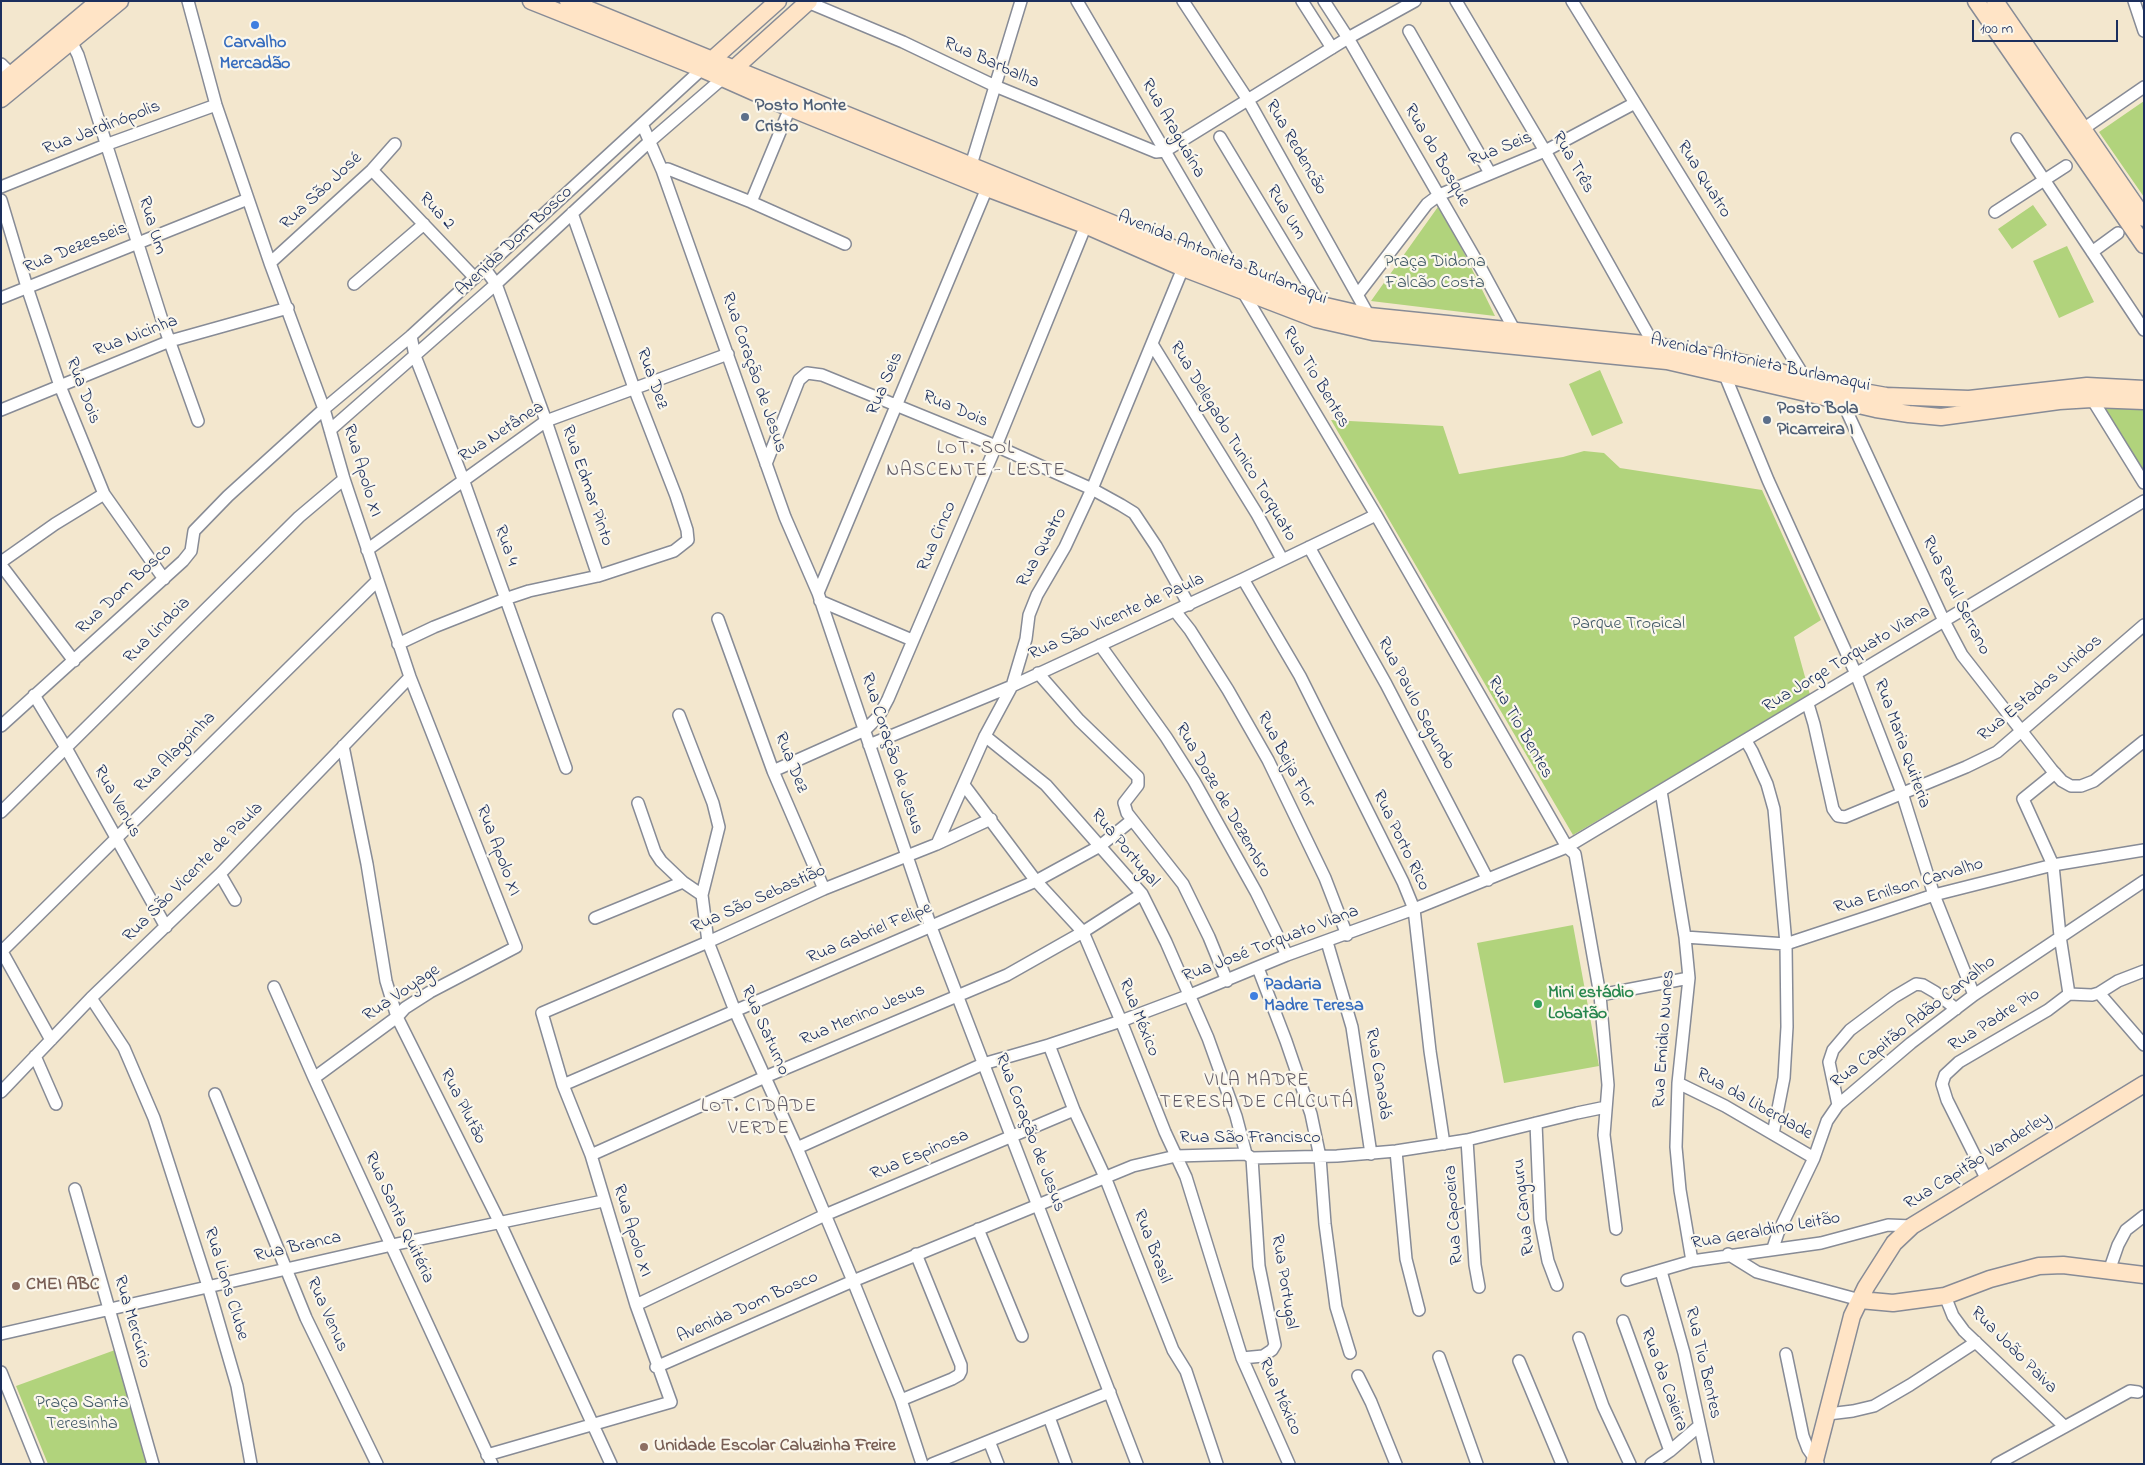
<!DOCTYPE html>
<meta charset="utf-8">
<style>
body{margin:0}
#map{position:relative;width:2145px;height:1465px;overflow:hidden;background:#f3e7ce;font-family:"Indie Flower",sans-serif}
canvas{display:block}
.frame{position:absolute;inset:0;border:2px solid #1b2f5e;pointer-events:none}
.scale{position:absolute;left:1972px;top:20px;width:146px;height:22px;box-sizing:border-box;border:2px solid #1b2f5e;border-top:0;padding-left:6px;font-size:15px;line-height:18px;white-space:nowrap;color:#1b2f5e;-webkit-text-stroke:4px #fbf7ec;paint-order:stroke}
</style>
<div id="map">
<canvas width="2145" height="1465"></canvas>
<div class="frame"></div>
<div class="scale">100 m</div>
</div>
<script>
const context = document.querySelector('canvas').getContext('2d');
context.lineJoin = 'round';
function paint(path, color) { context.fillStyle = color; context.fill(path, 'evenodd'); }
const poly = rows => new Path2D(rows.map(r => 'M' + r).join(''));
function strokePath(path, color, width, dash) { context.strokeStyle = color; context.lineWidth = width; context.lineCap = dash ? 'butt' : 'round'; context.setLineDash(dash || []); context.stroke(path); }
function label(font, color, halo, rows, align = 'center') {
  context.font = font + ' "Indie Flower",sans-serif'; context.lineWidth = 4.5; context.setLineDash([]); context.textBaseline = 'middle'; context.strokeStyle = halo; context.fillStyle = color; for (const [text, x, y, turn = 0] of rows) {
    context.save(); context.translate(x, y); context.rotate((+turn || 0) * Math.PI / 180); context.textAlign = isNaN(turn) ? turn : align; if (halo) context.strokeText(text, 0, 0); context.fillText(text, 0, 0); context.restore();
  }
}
const green = poly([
 [2144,101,2144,197,2099,132],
 [1440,204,1495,316,1371,301],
 [2033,205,2047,225,2012,249,1998,229],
 [2067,246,2094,302,2059,318,2033,261],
 [1600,370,1623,423,1592,436,1569,384],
 [2108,403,2144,405,2144,474,2105,412],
 [1331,420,1443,426,1459,474,1563,457,1584,451,1604,453,1620,468,1762,490,1821,620,1794,637,1810,695,1573,835],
 [1573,925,1599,1066,1504,1083,1477,943],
 [115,1350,149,1464,48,1464,16,1386]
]);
const street = poly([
 [188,1,216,105,270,263,324,409,344,479,410,677,516,947,430,992,405,1008,397,1017,314,1078],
 [805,1,903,42,995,86,1156,152,1165,151,1348,38,1415,1],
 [1077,1,1237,274],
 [1183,1,1248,100,1369,316],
 [1302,1,1332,48],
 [1324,1,1348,38,1483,272,1515,331],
 [1456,1,1545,151,1654,345],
 [1572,1,1805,378],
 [2134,1,2144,31],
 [1409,31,1490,173],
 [66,39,74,47,78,55,163,323,198,421],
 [1,64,11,74],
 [642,124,662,170,785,517,818,593,931,927,1137,1464],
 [2083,129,2144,87],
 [1220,137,1321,305],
 [2017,139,2144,330],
 [971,165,1021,1],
 [372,170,475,278],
 [662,170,668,169,751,202,845,244],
 [1,187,108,144,216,105],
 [1,200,27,287,60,386,104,494,164,579],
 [751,202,790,108],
 [1995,212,2066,166],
 [2092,252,2118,233],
 [270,263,372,170,395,144],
 [485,269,496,284,546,421,598,576],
 [354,284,424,224],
 [1243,292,1376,515,1567,847,1575,854,1600,995,1608,1085,1604,1135,1616,1229],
 [1358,294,1427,204,1439,195,1545,151,1635,103],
 [1,298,248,199],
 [411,336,415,356,463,479,566,768],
 [1152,344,1257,514,1282,559],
 [1724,373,1768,480,1856,674,1902,793,1934,895,1974,995],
 [2092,399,2144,483],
 [1842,401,1944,621,1962,655,2052,770,2062,781,2071,786,2081,786,2094,781,2144,741],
 [1,410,170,341,288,308],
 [330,430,496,284,649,142,723,78],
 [766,464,799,380,807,373,822,375,996,446,1092,489,1121,505,1134,513,1156,546,1189,605],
 [1309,547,1386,684,1488,880],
 [367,550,546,421,728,354],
 [1,562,55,524,104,494],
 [1,565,74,661],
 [1243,579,1300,676,1403,882,1414,909,1430,1051,1444,1144],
 [818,593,987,188],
 [820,601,912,640],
 [1175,611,1190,630,1228,690,1268,760,1325,878,1347,935],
 [718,619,773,771,824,889],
 [398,644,434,627,505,599,529,591,598,576,674,551,688,540,687,530,676,496,634,388,572,213],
 [1100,645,1166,737,1194,781,1256,892,1287,955],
 [1038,673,1079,720,1138,777,1138,785,1124,803,1127,813,1183,884,1209,937,1227,981],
 [34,695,66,748,166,927],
 [1808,704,1814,724,1833,809,1838,816,1845,817,1966,767,1997,752,2144,625],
 [679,715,713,803,719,827,702,895,708,942,735,1011,797,1148,853,1281,901,1400,922,1464],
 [1,726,183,561,191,551,194,531,228,496,324,409,411,336,702,69],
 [985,736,1046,785,1142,894,1166,942,1208,1038,1236,1116,1246,1154],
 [1746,741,1752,751,1767,784,1774,809,1786,944,1787,1027,1784,1078,1773,1134],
 [869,745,1012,686,1243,579,1376,515],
 [343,746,367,864,386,981,397,1017,500,1223,611,1464],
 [773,771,865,730,879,716,888,699,996,446,1088,220],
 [2055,773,2023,799,2053,865,2060,936,2069,994],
 [964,785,1036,881,1083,932,1121,1021,1165,1132,1186,1177,1242,1358,1289,1464],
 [1661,791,1685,937,1689,978,1678,1083,1676,1147,1680,1190,1692,1261],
 [638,803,655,852,661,861,683,882,702,895],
 [1,812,299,517,344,479],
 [937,844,985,736,1012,686,1026,639,1029,615,1037,595,1065,547,1092,489,1183,268],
 [220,874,235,900],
 [595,918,683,882],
 [1685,937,1786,944,1934,895,2053,865,2144,850],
 [1327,942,1352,1027,1371,1154],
 [1,950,51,1040],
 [1,952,377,581],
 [1258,968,1286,1041,1311,1114,1320,1157,1325,1224,1336,1307,1350,1353],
 [274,987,314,1078,492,1464],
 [2099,993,2144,1045],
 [1600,995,1689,978],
 [91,998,124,1048,154,1118,208,1286,237,1386,251,1464],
 [1049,1045,1074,1110,1105,1177,1173,1350,1186,1371,1217,1464],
 [35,1056,56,1104],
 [1678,1083,1725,1106,1814,1158],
 [563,1085,1036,881,1100,846,1132,820],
 [1,1092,91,998,220,874,410,677],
 [215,1094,306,1318,377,1464],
 [1838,1105,1829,1062,1833,1050,1850,1030,1894,997,1916,984,1923,985,1935,992,1956,1009],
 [1536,1123,1540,1220,1548,1261,1557,1285],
 [1467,1140,1475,1265,1479,1287],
 [797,1148,983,1064,1049,1045,1121,1021,1190,995,1287,955,1414,909,1567,847,2144,501],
 [1396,1151,1406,1259,1419,1310],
 [591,1155,765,1077,1007,975,1083,932,1142,894],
 [1987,1180,1947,1100,1942,1084,1945,1075,1959,1062,2048,1010,2069,994,2092,995,2099,993,2118,981,2144,971],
 [75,1189,153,1464],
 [978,1229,1022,1336],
 [1773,1248,1778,1233,1814,1158,1827,1121,1838,1105,1911,1043,1974,995,2144,881],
 [1728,1254,1757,1272,1860,1300],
 [1661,1271,1684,1353,1708,1464],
 [2109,1271,2118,1245,2126,1230,2144,1216],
 [1627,1280,1692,1261,1821,1243,1888,1225,1912,1226],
 [1945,1296,1953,1316,1964,1331,2064,1426],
 [636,1305,825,1215,1074,1110],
 [1623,1321,1670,1451],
 [1,1334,392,1245,603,1201],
 [1579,1338,1603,1406,1630,1464],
 [1786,1354,1803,1436,1808,1449,1818,1463],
 [1439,1357,1477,1464],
 [1242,1358,1263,1356,1272,1350,1275,1345,1259,1266,1252,1158],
 [1519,1361,1562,1464],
 [656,1367,853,1281,1133,1166,1176,1156,1246,1154,1252,1158,1337,1156,1396,1151,1467,1140,1577,1113,1606,1107],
 [1,1372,38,1464],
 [1358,1376,1371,1402,1396,1464],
 [901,1400,952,1379,959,1375,961,1371,961,1365,916,1254],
 [1828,1414,1853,1411,1874,1406,1910,1385,1976,1342],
 [1049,1417,1066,1464],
 [989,1441,998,1464],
 [487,1455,671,1402,636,1305,591,1155,563,1085,542,1013,708,942,824,889,937,844,991,819],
 [932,1464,1110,1392],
 [1651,1464,1670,1451,1699,1426],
 [1997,1464,2130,1391,2138,1392]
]);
const secondary = poly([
 [531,1,702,69,790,108,987,188,1085,225,1183,268,1316,319,1373,332,1667,361,1876,409,1909,414,1941,417,2059,401,2092,399,2144,401],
 [568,1,1268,287,1321,305,1369,316,1654,345,1730,360,1858,391,1886,396,1969,399,2087,386,2144,389],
 [1976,1,2144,245],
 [1995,1,2144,218],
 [705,66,778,1],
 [728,74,809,1],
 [1,83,99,1],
 [1,99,120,1],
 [1860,1300,1893,1303,1945,1296,1990,1279,2039,1266,2063,1265,2144,1275],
 [1814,1464,1852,1316,1866,1287,1894,1243,1912,1226,2144,1084]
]);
const markers = [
 [255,25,5,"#3f7fe0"],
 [745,117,5,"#5c6f8a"],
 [1767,420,5,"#5c6f8a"],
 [1254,996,5,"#3f7fe0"],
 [1538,1004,5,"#2e9e5b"],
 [16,1286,5,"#8d6e63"],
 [644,1447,5,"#8d6e63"]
];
const shopNames = [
 ["Carvalho",255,44],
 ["Mercadão",255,65],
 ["Padaria",1264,986,"left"],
 ["Madre Teresa",1264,1007,"left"]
];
const streetNames = [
 ["Rua Barbalha",991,64,24],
 ["Rua Jardinópolis",102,129,-21],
 ["Rua Araguaína",1172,129,60],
 ["Rua Redencão",1295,148,60],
 ["Rua Seis",1501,150,-22],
 ["Rua do Bosque",1436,156,60],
 ["Rua Três",1572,163,60],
 ["Rua Quatro",1703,180,58],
 ["Rua São José",322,192,-43],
 ["Rua 2",436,212,47],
 ["Rua Um",1285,213,59],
 ["Rua Um",151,226,73],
 ["Avenida Dom Bosco",515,242,-43],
 ["Rua Dezesseis",76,249,-22],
 ["Avenida Antonieta Burlamaqui",1222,259,22],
 ["Rua Nicinha",136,337,-21],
 ["Avenida Antonieta Burlamaqui",1760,364,12],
 ["Rua Coração de Jesus",753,373,71],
 ["Rua Tio Bentes",1315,378,59],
 ["Rua Dez",651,379,70],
 ["Rua Seis",886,384,-67],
 ["Rua Dois",82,391,69],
 ["Rua Dois",955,410,23],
 ["Rua Netânea",502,433,-33],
 ["Rua Delegado Tunico Torquato",1232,442,59],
 ["Rua Apolo XI",361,471,73],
 ["Rua Edmar Pinto",586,486,71],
 ["Rua Cinco",938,537,-67],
 ["Rua 4",505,546,71],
 ["Rua Quatro",1043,548,-62],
 ["Rua Dom Bosco",125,590,-43],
 ["Rua Raul Serrano",1955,596,63],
 ["Rua São Vicente de Paula",1117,618,-24],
 ["Rua Lindoia",158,631,-45],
 ["Rua Jorge Torquato Viana",1847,660,-31],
 ["Rua Estados Unidos",2041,689,-40],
 ["Rua Paulo Segundo",1415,704,62],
 ["Rua Tio Bentes",1519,728,60],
 ["Rua Maria Quiteria",1901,744,70],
 ["Rua Alagoinha",176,753,-45],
 ["Rua Coração de Jesus",891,754,72],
 ["Rua Beija Flor",1285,760,62],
 ["Rua Dez",790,763,68],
 ["Rua Doze de Dezembro",1222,801,60],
 ["Rua Venus",116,802,61],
 ["Rua Porto Rico",1400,841,64],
 ["Rua Portugal",1124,849,50],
 ["Rua Apolo XI",497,851,69],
 ["Rua São Vicente de Paula",194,873,-45],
 ["Rua Enilson Carvalho",1909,887,-17],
 ["Rua São Sebastião",759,900,-24],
 ["Rua Gabriel Felipe",870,934,-23],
 ["Rua José Torquato Viana",1271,945,-21],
 ["Rua Voyage",402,994,-34],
 ["Rua Menino Jesus",863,1016,-23],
 ["Rua México",1138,1018,68],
 ["Rua Padre Pio",1995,1021,-32],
 ["Rua Capitão Adão Carvalho",1914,1023,-38],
 ["Rua Saturno",764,1031,66],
 ["Rua Emidio Nunes",1665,1039,-86],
 ["Rua Canadá",1377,1074,81],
 ["Rua da Liberdade",1754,1105,29],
 ["Rua Plutão",462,1107,63],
 ["Rua Coração de Jesus",1029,1133,69],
 ["Rua São Francisco",1250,1139],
 ["Rua Espinosa",920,1156,-23],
 ["Rua Capitão Vanderley",1978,1162,-32],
 ["Rua Canguru",1525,1207,-96],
 ["Rua Capoeira",1455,1215,-94],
 ["Rua Santa Quitéria",398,1218,65],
 ["Rua Apolo XI",631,1231,73],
 ["Rua Geraldino Leitão",1766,1232,-10],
 ["Rua Brasil",1151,1247,69],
 ["Rua Branca",298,1248,-13],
 ["Rua Portugal",1283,1282,81],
 ["Rua Lions Clube",225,1284,73],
 ["Avenida Dom Bosco",748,1308,-24],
 ["Rua Venus",326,1315,66],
 ["Rua Mercúrio",131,1322,74],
 ["Rua João Paiva",2013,1351,45],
 ["Rua Tio Bentes",1702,1363,77],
 ["Rua da Caieira",1663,1380,70],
 ["Rua México",1279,1397,66]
];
const serviceNames = [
 ["Posto Monte",755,107],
 ["Cristo",755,128],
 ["Posto Bola",1777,410],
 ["Picarreira I",1777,431]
];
const parkNames = [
 ["Praça Didona",1435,263],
 ["Falcão Costa",1435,284],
 ["Parque Tropical",1628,625],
 ["Praça Santa",82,1404],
 ["Teresinha",82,1425]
];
const leisureNames = [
 ["Mini estádio",1548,994],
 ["Lobatão",1548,1015]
];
const educationNames = [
 ["CMEI ABC",26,1286],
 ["Unidade Escolar Caluzinha Freire",654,1447]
];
const neighbourhoodNames = [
 ["LOT. SOL",976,450],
 ["NASCENTE - LESTE",976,472],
 ["VILA MADRE",1257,1082],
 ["TERESA DE CALCUTÁ",1257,1104],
 ["LOT. CIDADE",759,1108],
 ["VERDE",759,1130]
];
paint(green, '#b1d37c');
strokePath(street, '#878b96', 14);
strokePath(secondary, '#878b96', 19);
strokePath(street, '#fff', 11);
strokePath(secondary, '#ffe4c6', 16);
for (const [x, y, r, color] of markers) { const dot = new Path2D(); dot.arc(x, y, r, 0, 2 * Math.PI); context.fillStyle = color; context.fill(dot); strokePath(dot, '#fbf7ec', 2); }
label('bold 18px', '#366cbe', '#fbf7ec', shopNames);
label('18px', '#1b2f5e', '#fbf7ec', streetNames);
label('bold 18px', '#4e5e75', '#fbf7ec', serviceNames, 'left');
label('18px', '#405866', '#fbf7ec', parkNames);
label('bold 18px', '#27864d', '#fbf7ec', leisureNames, 'left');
label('bold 18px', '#785e54', '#fbf7ec', educationNames, 'left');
context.letterSpacing = '1px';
label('19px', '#615b66', '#fbf7ec', neighbourhoodNames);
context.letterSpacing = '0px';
</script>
